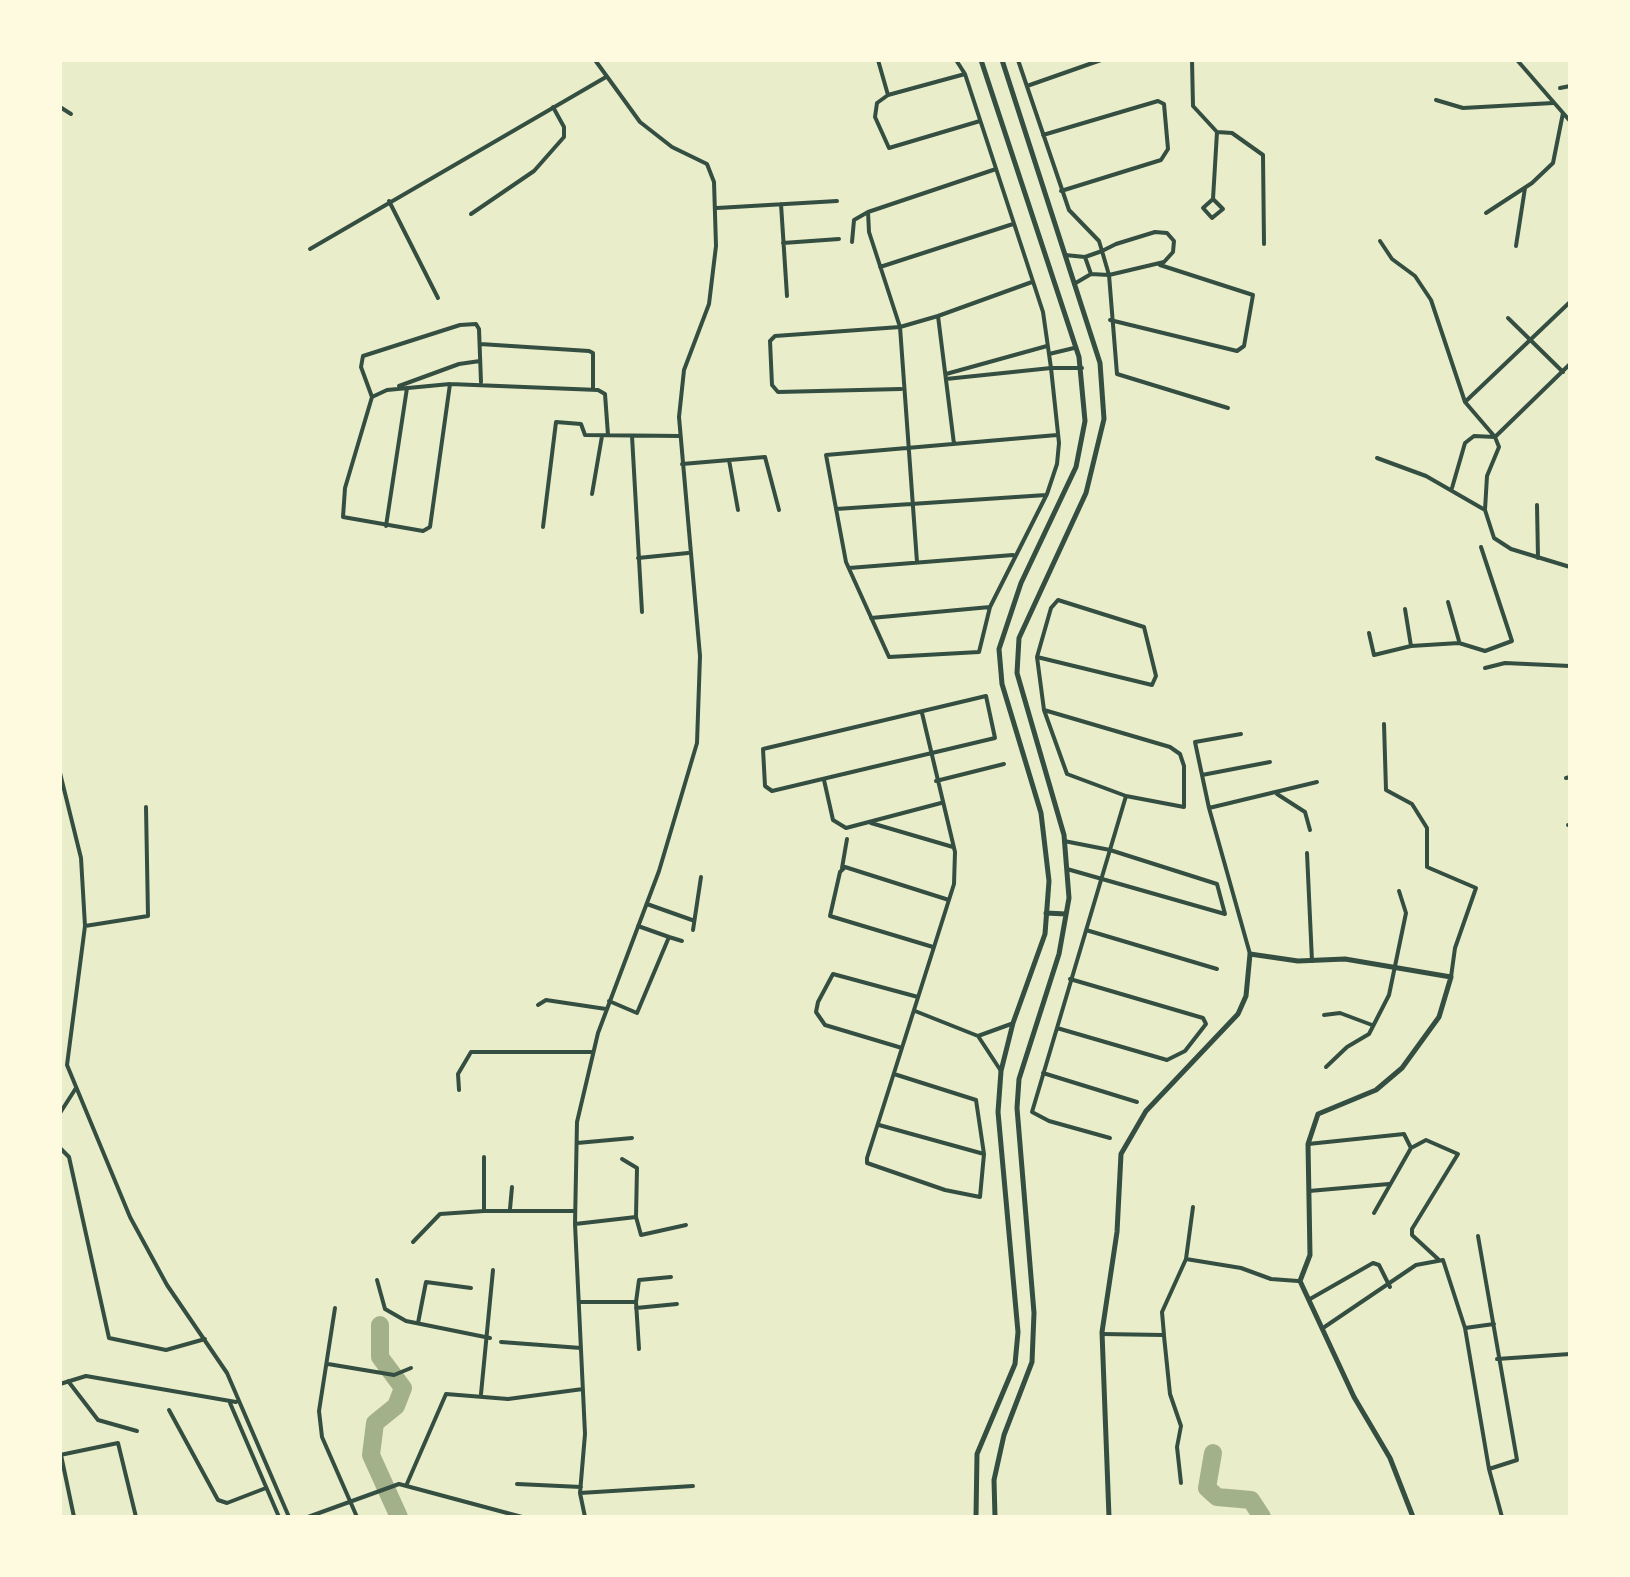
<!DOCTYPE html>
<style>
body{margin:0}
#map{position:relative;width:1630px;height:1577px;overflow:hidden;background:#e9edc9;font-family:Raleway,sans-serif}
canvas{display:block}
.frame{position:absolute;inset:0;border:62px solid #fefae0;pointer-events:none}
</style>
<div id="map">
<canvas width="1630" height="1577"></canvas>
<div class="frame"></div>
</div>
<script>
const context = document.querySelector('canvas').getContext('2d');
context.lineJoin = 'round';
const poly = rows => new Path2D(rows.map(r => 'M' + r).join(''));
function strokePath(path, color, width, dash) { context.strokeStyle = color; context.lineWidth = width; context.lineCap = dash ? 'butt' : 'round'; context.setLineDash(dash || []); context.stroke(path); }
const river = poly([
 [380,1325,380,1357,403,1388,396,1406,375,1423,371,1455,399,1517],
 [1213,1453,1207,1488,1217,1497,1251,1500,1262,1517]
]);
const minor = poly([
 [878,60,888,95,877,103,875,117,889,148,980,121],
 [1018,60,1069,210,1099,241,1102,251,1109,275,1164,262,1173,252,1174,241,1167,233,1155,232,1116,244,1102,251,1085,257,1065,255],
 [1192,60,1193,106,1217,132,1213,199,1203,208,1212,218,1223,209,1213,199],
 [1517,60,1570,121],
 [1027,86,1101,60],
 [1560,88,1570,86],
 [888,95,965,74],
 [1436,100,1463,108,1553,103],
 [60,107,71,114],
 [1217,132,1232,133,1263,155,1264,244],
 [1043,135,1158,101,1164,104,1168,149,1161,160,1061,191],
 [389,201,438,298],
 [781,204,787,296],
 [717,208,837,201],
 [1486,213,1532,183,1553,163,1563,113],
 [471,214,534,171,564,137,564,127,553,107],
 [1380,241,1392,259,1415,276,1431,300,1465,402],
 [852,242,854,220,868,212],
 [783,243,839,239],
 [1516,246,1525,188],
 [310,249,606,77],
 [1085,257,1091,274],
 [880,267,1013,224],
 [1074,284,1091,274,1109,275,1117,374,1228,408],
 [938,316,1032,282],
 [1508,318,1563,372],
 [1110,320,1237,351,1244,346,1253,295,1160,265],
 [480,344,589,351,593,353,593,390],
 [1049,354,1074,348],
 [1570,364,1495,437,1499,447,1487,476,1485,510,1494,538,1511,549,1570,567],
 [946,374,1047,346],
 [946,379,1051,368,1043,312,965,74,956,60],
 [450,384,430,527,423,531,343,517,345,488,372,397,387,390,450,384,598,390,605,394,608,435],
 [399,386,459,364,480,361],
 [901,389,778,392,772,385,770,341,775,336,900,327,938,316,954,444],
 [372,397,361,367,363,356,460,325,476,324,479,329,481,382],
 [1057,435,826,455,846,562,889,657,979,652,990,607,1047,494,1057,464,1059,443,1051,368,1082,368],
 [632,436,642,612],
 [1495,437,1465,402,1570,302],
 [1377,458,1426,476,1485,510],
 [729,460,738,510],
 [682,464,765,457,779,510],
 [1452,488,1465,443,1474,436,1495,437],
 [592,494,602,436],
 [1537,505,1538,558],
 [836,509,1046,495],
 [386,526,407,388],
 [543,527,556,422,581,424,585,435,680,436],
 [638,558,688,553],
 [917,562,900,327,869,232,868,212,996,169],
 [849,568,1013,555],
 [1448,602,1459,641],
 [1405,609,1411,646],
 [871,618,990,607],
 [1369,633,1374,655,1411,646,1459,643,1485,651,1512,641,1481,547],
 [1037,657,1152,685,1156,676,1144,627,1058,600,1051,608,1037,657,1044,710,1067,774,1126,796,1184,807,1184,766,1180,754,1170,747,1044,710],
 [1485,668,1505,663,1570,666],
 [986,696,995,738,772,791,765,786,763,749,986,696],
 [1384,724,1386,790,1412,804,1427,828,1427,867,1476,888,1455,948,1451,977],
 [60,773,81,858,85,926,67,1065,130,1217,167,1285,227,1373,289,1517],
 [1202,775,1270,762],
 [1566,778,1570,777],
 [824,780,833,820,846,828,941,803],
 [936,781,1004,764],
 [1277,794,1305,812,1310,830],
 [1209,808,1195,742,1241,734],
 [871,823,953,847],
 [1568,825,1570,825],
 [1064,841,1110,850,1217,884,1225,914,1067,869],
 [1307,853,1312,961],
 [842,868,847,839],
 [647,904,692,920],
 [85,926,148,916,146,807],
 [693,930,701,877],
 [1086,930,1217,969],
 [669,937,682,941],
 [933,947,830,916,840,872,845,867,949,900],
 [1250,954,1209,808,1317,782],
 [609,1001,637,1013,669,937,638,926],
 [538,1005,546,1000,606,1009],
 [915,1011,978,1036,1001,1071],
 [1324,1015,1340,1013,1372,1025],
 [1057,1028,1167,1060,1185,1051,1206,1024,1203,1018,1070,979],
 [978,1036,1011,1024],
 [902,1048,825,1025,816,1012,818,1002,833,974,918,997],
 [1326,1067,1347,1047,1369,1034,1389,995,1406,913,1399,891],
 [1043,1073,1137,1102],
 [894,1074,976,1100,984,1154,980,1197,945,1190,867,1163,867,1158,954,884,955,852,922,713],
 [459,1090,458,1074,471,1052,592,1052],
 [60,1113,76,1088],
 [879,1125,984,1154],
 [1110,1138,1049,1121,1032,1112,1126,796],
 [577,1143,632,1138],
 [1308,1144,1404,1134,1411,1148,1374,1213],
 [1413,1147,1426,1140,1458,1154,1412,1229,1412,1235,1438,1259],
 [60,1148,69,1157,109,1338,166,1350,205,1339],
 [484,1157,484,1211,575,1211],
 [622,1159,637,1168,636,1217],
 [1309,1191,1389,1184],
 [510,1209,512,1187],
 [575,1224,636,1217,641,1235,686,1225],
 [1478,1236,1517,1460,1489,1469],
 [413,1242,440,1214,484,1211],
 [1186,1259,1241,1268,1271,1279,1298,1281],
 [377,1280,385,1309,406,1321,490,1338],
 [1310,1299,1373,1263,1379,1265,1390,1287],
 [579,1302,636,1302,639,1349],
 [636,1302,639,1280,671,1277],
 [335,1308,319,1411,322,1437,357,1517],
 [636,1308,677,1304],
 [418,1323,426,1282,471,1288],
 [1323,1328,1416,1265,1443,1260,1465,1328,1489,1469,1502,1517],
 [1465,1328,1494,1324],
 [1102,1334,1164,1335,1162,1312,1186,1259,1193,1207],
 [1164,1336,1170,1394,1181,1426,1177,1447,1181,1483],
 [501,1342,581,1348],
 [1497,1359,1570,1354],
 [328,1364,394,1375,411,1368],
 [68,1381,98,1420,137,1431],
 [60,1384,86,1376,236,1402],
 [481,1394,493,1270],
 [230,1403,279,1517],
 [169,1410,218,1500,227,1503,266,1488],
 [60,1455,118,1443,136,1517],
 [61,1455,74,1517],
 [517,1484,581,1487],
 [406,1486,446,1394,508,1399,583,1389],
 [580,1493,693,1486],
 [308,1517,399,1484,522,1517],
 [585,1517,580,1493,585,1434,575,1224,577,1122,598,1033,659,871,697,743,700,656,679,417,684,370,709,304,716,246,714,182,707,164,672,147,640,122,595,60]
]);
const tertiary = poly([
 [1046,913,1066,914],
 [976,1517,977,1454,1015,1364,1018,1332,998,1112,1001,1071,1013,1023,1045,934,1049,881,1041,813,1002,684,999,649,1021,583,1076,467,1085,421,1079,357,981,60],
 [995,1517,994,1480,1004,1435,1032,1362,1034,1313,1017,1108,1019,1079,1059,954,1069,898,1064,835,1017,673,1019,638,1086,493,1104,419,1100,363,1002,60],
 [1109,1517,1102,1332,1117,1232,1121,1154,1146,1111,1238,1014,1246,996,1250,954,1298,961,1345,959,1451,977,1439,1017,1402,1068,1376,1090,1318,1114,1308,1144,1310,1255,1300,1281,1354,1397,1390,1458,1413,1517]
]);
strokePath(river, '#a3b18a', 18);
strokePath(minor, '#344e41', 4);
strokePath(tertiary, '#344e41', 5);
</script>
